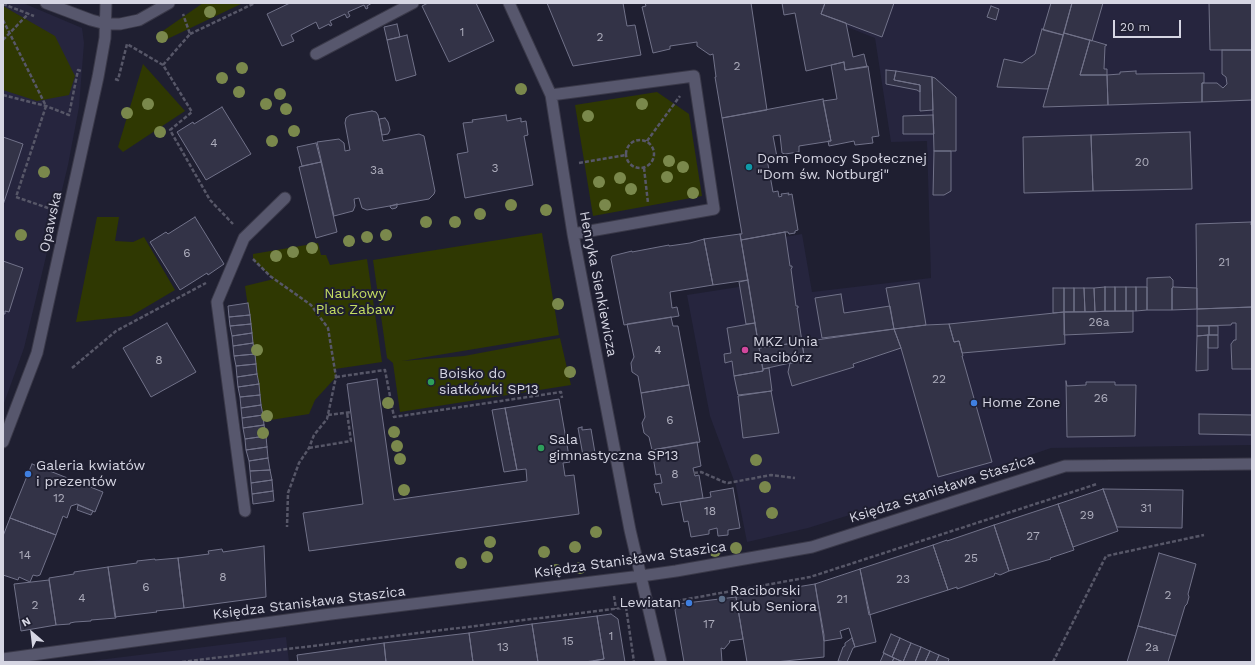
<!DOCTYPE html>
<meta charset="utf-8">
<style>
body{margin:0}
#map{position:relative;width:1255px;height:665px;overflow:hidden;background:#1f1f31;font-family:"Work Sans",sans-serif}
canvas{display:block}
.frame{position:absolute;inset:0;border:4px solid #d6d6e3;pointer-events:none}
.north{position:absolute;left:12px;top:613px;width:40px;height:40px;-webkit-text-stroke:3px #1f1f31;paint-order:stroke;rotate:332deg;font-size:11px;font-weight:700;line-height:16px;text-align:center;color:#d6d6e3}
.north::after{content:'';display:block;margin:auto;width:14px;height:18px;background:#d6d6e3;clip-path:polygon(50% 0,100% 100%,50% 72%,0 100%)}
.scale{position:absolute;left:1113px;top:20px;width:68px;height:18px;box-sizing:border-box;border:2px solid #d6d6e3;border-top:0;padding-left:5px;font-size:12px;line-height:14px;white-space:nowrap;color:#d6d6e3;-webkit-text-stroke:3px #1f1f31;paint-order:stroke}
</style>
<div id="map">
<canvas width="1255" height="665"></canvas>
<div class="frame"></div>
<div class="north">N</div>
<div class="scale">20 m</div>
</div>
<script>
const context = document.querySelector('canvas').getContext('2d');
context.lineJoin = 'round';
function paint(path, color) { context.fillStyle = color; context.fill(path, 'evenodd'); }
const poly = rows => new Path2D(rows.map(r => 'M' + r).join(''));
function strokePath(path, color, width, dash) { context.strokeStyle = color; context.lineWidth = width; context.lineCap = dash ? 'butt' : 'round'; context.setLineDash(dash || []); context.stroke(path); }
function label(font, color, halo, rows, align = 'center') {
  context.font = font + ' "Work Sans",sans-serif'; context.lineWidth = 4; context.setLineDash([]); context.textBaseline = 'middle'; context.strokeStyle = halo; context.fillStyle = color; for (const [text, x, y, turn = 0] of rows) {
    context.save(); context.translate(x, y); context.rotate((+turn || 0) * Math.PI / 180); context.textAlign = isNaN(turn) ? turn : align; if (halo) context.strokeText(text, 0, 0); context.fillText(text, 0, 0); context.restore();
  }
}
const built = poly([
 [3,3,23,3,82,28,84,43,79,107,68,165,24,348,3,406],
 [822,3,1252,3,1252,445,1051,448,923,492,808,528,747,542,736,486,710,416,687,295,745,286,738,245,802,234,812,292,931,278,927,141,891,142,875,38,817,15],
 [286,637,289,662,82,662]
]);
const green = poly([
 [203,3,243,3,159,43,157,35],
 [3,6,55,36,75,76,69,95,37,101,3,90],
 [143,64,185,111,123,152,118,147],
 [657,92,689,114,702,196,593,216,575,105],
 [97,217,119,217,115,241,133,242,144,237,175,290,131,316,76,322],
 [542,233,559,335,402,361,464,356,560,338,571,385,400,412,393,363,387,358,373,260],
 [318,243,321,255,326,255,330,265,367,259,382,362,335,369,336,377,315,400,309,414,264,421,245,286,274,279,253,260,253,254]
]);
const building = poly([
 [290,3,372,3,367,6,368,8,366,9,364,5,348,12,350,16,347,18,345,14,330,21,332,25,330,26,329,24,319,29,316,22,291,35,294,41,282,46,267,14,290,3],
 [428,3,476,3,494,41,449,62,422,6,428,3],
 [547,3,623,3,627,26,635,25,641,55,573,66,547,3],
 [645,3,751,3,767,110,722,118,715,77,716,77,713,54,710,55,697,46,697,42,670,46,670,49,653,53,642,7,646,6,645,3],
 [782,3,825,3,821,14,846,23,853,57,864,54,867,67,845,70,844,62,806,71,795,13,784,15,782,3],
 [825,3,894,3,882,37,821,14,825,3],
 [1051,3,1072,3,1063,35,1043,30,1051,3],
 [1072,3,1103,3,1092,41,1064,33,1072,3],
 [1209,3,1252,3,1252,50,1210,50,1209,3],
 [991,6,999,9,996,20,987,17,991,6],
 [397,24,400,37,387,40,384,27,397,24],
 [1042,29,1063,35,1048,89,997,87,1004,59,1022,63,1035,54,1042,29],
 [1064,33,1090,40,1080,75,1107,75,1108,105,1043,107,1064,33],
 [407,35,416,75,396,81,387,40,407,35],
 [1090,40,1107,45,1105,46,1104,69,1107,69,1107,75,1080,75,1090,40],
 [1222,50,1252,50,1252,100,1202,102,1202,83,1217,83,1223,88,1227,84,1226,77,1222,74,1222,50],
 [844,62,845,70,868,66,879,136,872,137,873,143,855,145,854,141,829,146,828,141,831,141,823,101,837,99,831,65,844,62],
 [886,70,896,71,894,80,920,85,920,92,917,90,886,84,886,70],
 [896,71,932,77,933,110,920,111,920,85,894,80,896,71],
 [1136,71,1136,74,1204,73,1204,83,1202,83,1202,102,1108,105,1107,75,1120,74,1120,72,1136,71],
 [932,77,935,78,956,97,956,151,934,151,932,77],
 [823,99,831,141,799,146,799,152,785,154,782,153,780,135,773,136,777,157,767,159,773,192,778,191,779,197,782,196,781,194,789,193,788,195,792,194,798,230,795,231,795,233,789,234,788,232,785,232,741,240,740,234,742,234,722,118,823,99],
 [222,107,251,154,206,180,177,132,193,122,194,124,222,107],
 [372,111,376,112,378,115,383,141,419,134,424,136,435,191,434,194,429,199,367,210,362,208,359,198,354,199,355,206,353,211,334,216,317,142,339,139,344,143,345,151,350,150,345,123,346,118,350,115,372,111],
 [506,115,507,121,521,118,521,122,526,121,528,135,524,136,533,185,465,198,457,154,468,152,463,123,473,122,472,120,506,115],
 [933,115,934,134,903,134,903,116,933,115],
 [385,118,388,122,390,130,388,134,382,135,379,119,385,118],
 [1190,132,1192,189,1093,191,1091,135,1190,132],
 [1091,135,1093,191,1024,193,1023,137,1091,135],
 [3,137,23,144,3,205,3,137],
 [316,143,321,162,302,166,297,147,316,143],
 [934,151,951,151,951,191,944,195,933,195,934,151],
 [321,162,337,232,316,238,299,167,321,162],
 [397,204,397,207,396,208,392,209,390,207,390,206,397,204],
 [195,217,224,264,208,275,207,273,180,290,150,242,166,232,168,234,195,217],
 [1251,222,1251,225,1252,224,1252,307,1197,309,1196,224,1251,222],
 [785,232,790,266,792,266,792,268,791,269,796,306,798,306,798,308,797,308,802,342,759,348,741,240,785,232],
 [740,234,748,280,713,285,704,239,740,234],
 [704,239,713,285,670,292,672,308,677,307,679,316,624,325,611,259,612,256,632,251,632,252,669,245,669,246,690,243,704,239],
 [3,261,23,268,9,312,5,311,5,314,3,314,3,261],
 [1170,277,1173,280,1173,287,1172,288,1172,310,1147,310,1147,278,1170,277],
 [748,280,755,323,746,324,739,282,748,280],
 [919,283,926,325,894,329,886,288,919,283],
 [1105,287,1115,287,1115,311,1105,311,1105,287],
 [1105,287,1105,311,1095,312,1094,288,1105,287],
 [1115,287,1126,287,1126,311,1115,311,1115,287],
 [1126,287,1136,287,1136,311,1126,311,1126,287],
 [1136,287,1147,287,1147,310,1136,311,1136,287],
 [1173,287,1197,288,1197,309,1172,310,1172,288,1173,287],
 [1053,288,1064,288,1064,312,1053,313,1053,288],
 [1064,288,1074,288,1074,312,1064,312,1064,288],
 [1074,288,1084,288,1085,312,1074,312,1074,288],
 [1084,288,1094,288,1095,312,1085,312,1084,288],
 [841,294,844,313,890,306,894,329,822,338,815,298,841,294],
 [248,303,250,315,229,317,228,306,248,303],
 [1252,307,1252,369,1232,369,1231,344,1234,340,1236,340,1236,323,1232,323,1231,325,1197,326,1197,309,1252,307],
 [1133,311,1133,332,1064,335,1064,312,1133,311],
 [1064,312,1065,344,962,353,959,341,954,342,949,324,1064,312],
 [250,315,251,324,230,326,229,317,250,315],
 [671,317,673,326,678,326,689,385,641,393,638,376,632,372,631,363,634,357,627,324,671,317],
 [167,323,196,372,151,397,123,348,167,323],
 [755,323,763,371,734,376,732,361,725,363,724,354,731,353,727,328,755,323],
 [251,324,252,333,232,336,230,326,251,324],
 [949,324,954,342,959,341,963,356,962,356,992,462,938,477,901,348,894,329,926,325,949,324],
 [1197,326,1209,326,1209,335,1197,336,1197,326],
 [1209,326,1218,326,1218,335,1209,335,1209,326],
 [894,329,901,348,853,364,854,367,792,386,788,372,790,363,805,362,802,342,894,329],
 [252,333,253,343,233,346,232,336,252,333],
 [1208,335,1208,370,1196,371,1197,336,1208,335],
 [1208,335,1218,335,1218,348,1208,348,1208,335],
 [802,342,805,362,790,363,763,369,759,348,802,342],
 [253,343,255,354,234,356,233,346,253,343],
 [255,354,256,364,236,366,234,356,255,354],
 [256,364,257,374,237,377,236,366,256,364],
 [769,368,772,391,738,395,734,376,763,371,763,369,769,368],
 [257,374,259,384,238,387,237,377,257,374],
 [377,379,394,500,527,481,526,469,517,470,505,408,559,399,570,462,563,463,565,476,574,475,579,514,309,551,303,513,363,504,347,384,377,379],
 [1066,381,1067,386,1086,385,1086,382,1115,382,1115,385,1136,385,1135,436,1067,437,1066,381],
 [259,384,260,395,240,397,238,387,259,384],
 [689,385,700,442,652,450,649,437,644,433,642,423,645,417,641,393,689,385],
 [771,391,779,433,743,438,738,396,771,391],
 [260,395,261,405,241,408,240,397,260,395],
 [261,405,263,415,242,418,241,408,261,405],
 [505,408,517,470,504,472,492,410,505,408],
 [1199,414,1252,415,1252,435,1199,434,1199,414],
 [263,415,264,425,243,428,242,418,263,415],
 [264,425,266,436,245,439,243,428,264,425],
 [582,427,582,430,591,429,596,459,584,461,578,428,582,427],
 [266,436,267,447,246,450,245,439,266,436],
 [697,442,701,466,693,468,695,476,699,475,703,498,662,505,659,492,656,493,654,484,662,483,660,474,656,475,652,450,697,442],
 [267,447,268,458,249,461,246,450,267,447],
 [268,458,270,470,250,471,249,461,268,458],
 [32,464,103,492,95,512,77,504,71,506,67,518,63,516,56,535,10,518,32,464],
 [270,470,272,480,251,483,250,471,270,470],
 [272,480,273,491,252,494,251,483,272,480],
 [733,488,740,528,728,530,728,535,718,536,717,528,709,530,709,534,691,537,688,521,684,522,680,502,711,497,710,492,733,488],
 [1103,489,1118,531,1073,547,1058,504,1103,489],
 [1103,489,1183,490,1182,528,1117,527,1103,489],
 [273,491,274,501,253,504,252,494,273,491],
 [1058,504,1074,550,1050,558,1051,559,1009,571,994,525,1058,504],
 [78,505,93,511,91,515,77,510,78,505],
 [10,518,56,535,40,575,37,576,33,575,30,582,19,577,18,580,3,575,3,536,10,518],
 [994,525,1009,571,1000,575,995,573,994,576,957,589,957,587,948,590,933,545,947,540,947,541,994,525],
 [933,545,948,590,869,615,860,569,933,545],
 [264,546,266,597,184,608,178,558,209,554,208,551,222,549,223,552,264,546],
 [1159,553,1196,564,1188,594,1189,597,1187,604,1185,606,1176,636,1138,626,1159,553],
 [178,558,184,608,156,611,157,612,115,617,108,567,137,563,137,561,155,559,155,560,178,558],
 [108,567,116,618,91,620,91,621,75,622,70,623,70,624,56,625,49,578,74,574,74,572,108,567],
 [860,569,876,642,855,647,849,628,840,631,842,638,824,641,815,584,860,569],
 [49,580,56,625,21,631,14,584,49,580],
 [815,584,824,635,824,657,775,662,747,662,736,597,815,584],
 [736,597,743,639,729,641,730,642,724,649,721,648,722,662,684,662,675,610,678,604,736,597],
 [611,614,618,619,625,662,593,662,593,661,604,659,597,616,611,614],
 [597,616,604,659,585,662,538,662,532,624,597,616],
 [532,624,538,662,473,662,469,633,532,624],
 [1138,626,1176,636,1168,662,1127,662,1138,626],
 [469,633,473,662,386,662,384,643,469,633],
 [891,634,900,638,892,657,883,653,891,634],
 [852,638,855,647,853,648,847,662,838,661,843,647,845,646,845,643,852,638],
 [900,638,911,643,903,662,892,657,900,638],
 [384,643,386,662,298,662,297,655,384,643],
 [911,643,921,647,915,662,903,662,911,643],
 [921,647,930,651,925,662,915,662,921,647],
 [930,651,939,655,936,662,925,662,930,651],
 [884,653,894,658,892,662,880,662,884,653],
 [939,655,949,659,948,662,936,662,939,655],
 [894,658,903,662,892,662,894,658]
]);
const path = poly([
 [3,4,34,16],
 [3,20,46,106,16,197,48,208],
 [190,34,255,3],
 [3,40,29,13],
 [163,65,190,34,183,14],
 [115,79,118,80,127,44,163,65,192,112,170,130,210,200,233,224],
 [3,95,46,106,69,115,78,70,81,71],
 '626 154a14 14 0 1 1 28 0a14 14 0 1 1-28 0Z',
 [647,141,680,96],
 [579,163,626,155],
 [644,168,648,203],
 [253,259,270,276,311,305,328,328,336,377,327,419,314,435,309,448,299,463,288,493,287,527],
 [72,368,116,331,206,283],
 [336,377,385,370,394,417,561,392,562,398],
 [328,415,351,412],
 [309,448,351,441,347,412],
 [694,473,701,472,724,482,728,483,771,475,795,478],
 [614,596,616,609],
 [665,603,810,577,1097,484],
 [626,607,634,662],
 [182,662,630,607],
 [1053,662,1106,556,1204,535]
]);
const service = poly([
 [245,511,217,302,244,238,285,198]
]);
const minor = poly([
 [46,3,91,20,106,24,120,24,139,20,169,3],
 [509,3,551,95,573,234,630,530,661,662],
 [316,54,413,3],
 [551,95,694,76,714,209,573,234],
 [3,442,37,353,98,77,105,38,106,3],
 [3,659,331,614,641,576,676,571,812,547,1065,466,1252,464]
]);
const trees = [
 [210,12],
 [162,37],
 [242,68],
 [222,78],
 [521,89],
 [239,92],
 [280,94],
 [148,104],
 [266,104],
 [642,104],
 [286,109],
 [127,113],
 [588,116],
 [294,131],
 [160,132],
 [272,141],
 [669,161],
 [683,167],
 [44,172],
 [667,177],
 [620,178],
 [599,182],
 [631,189],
 [693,193],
 [511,205],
 [605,205],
 [546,210],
 [480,214],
 [426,222],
 [455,222],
 [21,235],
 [386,235],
 [367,237],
 [349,241],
 [312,248],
 [293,252],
 [276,256],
 [558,304],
 [257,350],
 [570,372],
 [388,403],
 [267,416],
 [394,432],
 [263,433],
 [397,446],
 [400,459],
 [756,460],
 [765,487],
 [404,490],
 [772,513],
 [596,532],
 [490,542],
 [575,547],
 [736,548],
 [715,551],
 [544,552],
 [487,557],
 [461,563],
 [580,568],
 [556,570]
];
const markers = [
 [749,167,4,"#0f9aa8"],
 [745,350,4,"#d1479c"],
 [431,382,4,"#2e9e5b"],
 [974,403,4,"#3f7fe0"],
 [541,448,4,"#2e9e5b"],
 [28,474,4,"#3f7fe0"],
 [722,599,4,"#5c6f8a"],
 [689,603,4,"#3f7fe0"]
];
const numberNames = [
 ["1",462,32],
 ["2",600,37],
 ["2",737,66],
 ["4",214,143],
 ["20",1142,162],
 ["3",495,168],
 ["3a",377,170],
 ["6",187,253],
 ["21",1224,262],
 ["26a",1099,322],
 ["4",658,350],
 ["8",159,360],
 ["22",939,379],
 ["26",1101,398],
 ["6",670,420],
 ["8",675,474],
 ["12",59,498],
 ["31",1146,508],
 ["18",710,511],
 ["29",1087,515],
 ["27",1033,536],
 ["14",25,555],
 ["25",971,558],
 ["8",223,577],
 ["23",903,579],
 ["6",146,587],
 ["2",1168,595],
 ["4",82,598],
 ["21",842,599],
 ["2",35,605],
 ["17",709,624],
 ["1",611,636],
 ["15",568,641],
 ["13",503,647],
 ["2a",1152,647]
];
const poiNames = [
 ["Dom Pomocy Społecznej",757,159],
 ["\"Dom św. Notburgi\"",757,175],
 ["MKZ Unia",753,342],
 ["Racibórz",753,358],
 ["Boisko do",439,374],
 ["siatkówki SP13",439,390],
 ["Home Zone",982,403],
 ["Sala",549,440],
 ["gimnastyczna SP13",549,456],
 ["Galeria kwiatów",36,466],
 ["i prezentów",36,482],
 ["Raciborski",730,591],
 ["Klub Seniora",730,607],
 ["Lewiatan",681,603,"right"]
];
const streetNames = [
 ["Opawska",51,222,-78],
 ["Henryka Sienkiewicza",598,284,79],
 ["Księdza Stanisława Staszica",942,489,-18],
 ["Księdza Stanisława Staszica",630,560,-8],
 ["Księdza Stanisława Staszica",309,603,-7]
];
const parkNames = [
 ["Naukowy",355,294],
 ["Plac Zabaw",355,310]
];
paint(built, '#26253e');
paint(green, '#2f3802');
paint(building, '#333347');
strokePath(building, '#717289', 1);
strokePath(service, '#3a3949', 13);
strokePath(minor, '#3a3949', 13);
strokePath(path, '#575768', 2.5, [4, 2]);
strokePath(service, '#57576d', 11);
strokePath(minor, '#57576d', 11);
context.fillStyle = '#7a884c';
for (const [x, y] of trees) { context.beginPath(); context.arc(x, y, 6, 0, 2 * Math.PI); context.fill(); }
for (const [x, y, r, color] of markers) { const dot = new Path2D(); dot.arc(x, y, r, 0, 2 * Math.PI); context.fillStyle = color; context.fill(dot); strokePath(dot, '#1f1f31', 1.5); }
label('12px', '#adadbc', null, numberNames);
label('14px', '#d6d6e3', '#1f1f31', poiNames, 'left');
label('14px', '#d6d6e3', '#1f1f31', streetNames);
label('14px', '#c5de62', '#1f1f31', parkNames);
</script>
